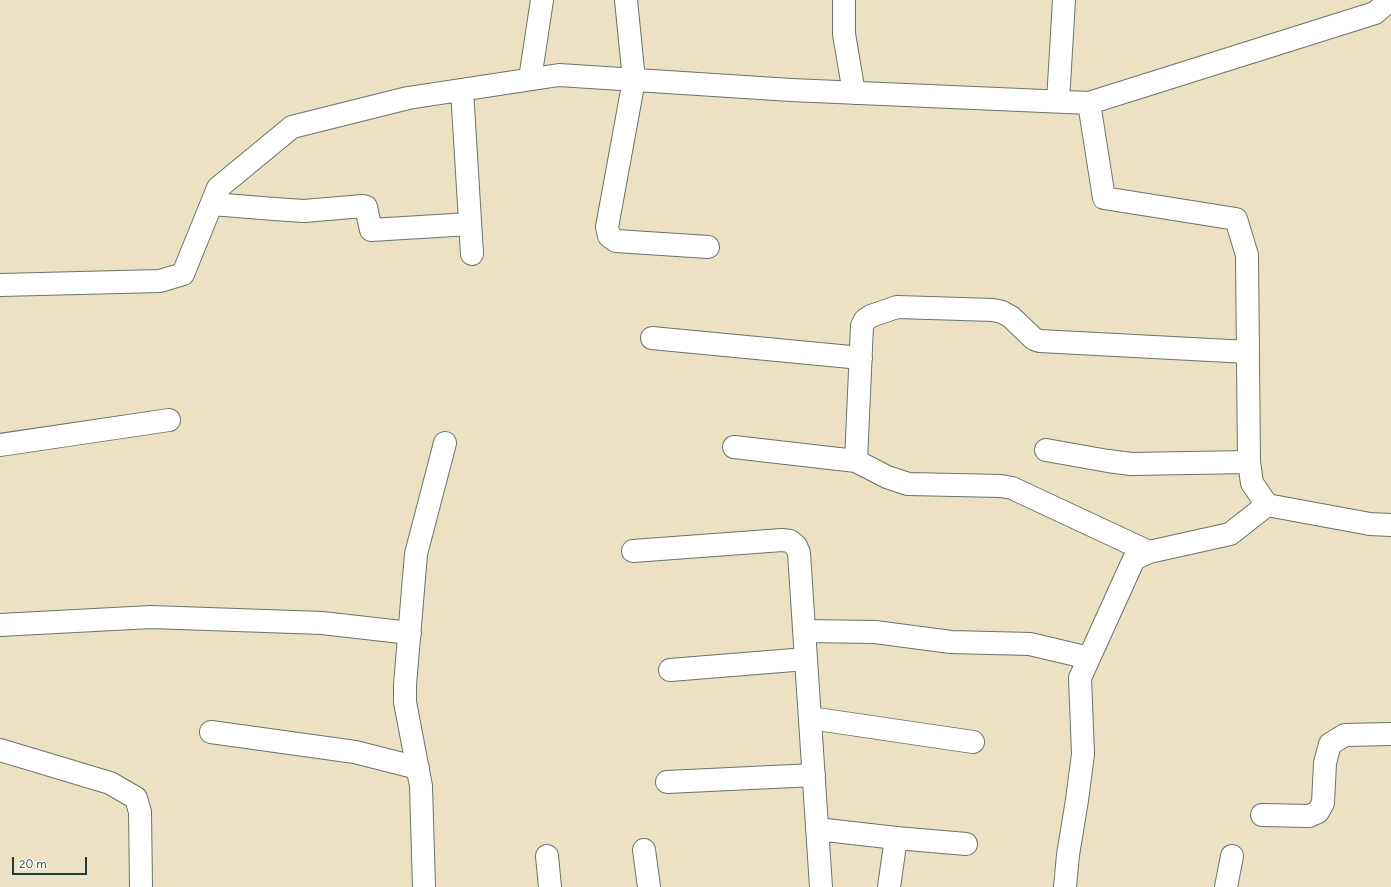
<!DOCTYPE html>
<style>
body{margin:0}
#map{position:relative;width:1391px;height:887px;overflow:hidden;background:#ece1c3;font-family:Delius,sans-serif}
canvas{display:block}
.scale{position:absolute;left:12px;top:857px;width:75px;height:18px;box-sizing:border-box;border:2px solid #1f3d34;border-top:0;padding-left:5px;font-size:12px;line-height:14px;white-space:nowrap;color:#1f3d34;-webkit-text-stroke:3px #f6f6f2;paint-order:stroke}
</style>
<div id="map">
<canvas width="1391" height="887"></canvas>
<div class="scale">20 m</div>
</div>
<script>
const context = document.querySelector('canvas').getContext('2d');
context.lineJoin = 'round';
const poly = rows => new Path2D(rows.map(r => 'M' + r).join(''));
function strokePath(path, color, width, dash) { context.strokeStyle = color; context.lineWidth = width; context.lineCap = dash ? 'butt' : 'round'; context.setLineDash(dash || []); context.stroke(path); }
const minor = poly([
 [626,0,634,80,607,227,609,236,616,241,708,247],
 [844,0,844,34,854,93],
 [530,79,542,0],
 [462,90,472,254],
 [1058,101,1064,0],
 [1089,103,1104,198,1236,219,1247,255,1249,462,1252,483,1267,505,1370,524,1391,525],
 [212,204,274,209,304,211,363,206,366,207,371,230,470,224],
 [0,285,160,281,183,274,218,188,292,127,408,98,559,75,791,90,1089,103,1375,13,1390,0],
 [652,338,861,358],
 [0,445,169,420],
 [734,447,856,461,887,477,908,484,1001,486,1012,488,1149,552],
 [1046,450,1108,461,1131,464,1249,462],
 [856,461,862,326,865,320,871,316,897,307,993,310,1002,312,1011,317,1034,339,1040,341,1248,352],
 [633,551,782,540,790,541,796,546,799,553,821,887],
 [0,625,151,617,322,623,410,633],
 [804,631,875,632,951,642,1030,644,1089,658],
 [670,670,806,659],
 [810,718,973,742],
 [211,732,355,752,418,768],
 [0,750,110,783,136,798,140,812,141,887],
 [667,782,814,775],
 [1262,815,1309,816,1318,812,1323,803,1325,763,1330,744,1345,735,1391,734],
 [817,829,896,838,966,844],
 [644,850,649,887],
 [547,856,550,887],
 [424,887,421,786,405,702,405,685,416,554,445,443],
 [889,887,896,838],
 [1065,887,1068,855,1077,800,1083,754,1080,678,1134,559,1149,552,1230,534,1267,505],
 [1226,887,1232,856]
]);
strokePath(minor, '#677666', 24);
strokePath(minor, '#fff', 22);
</script>
